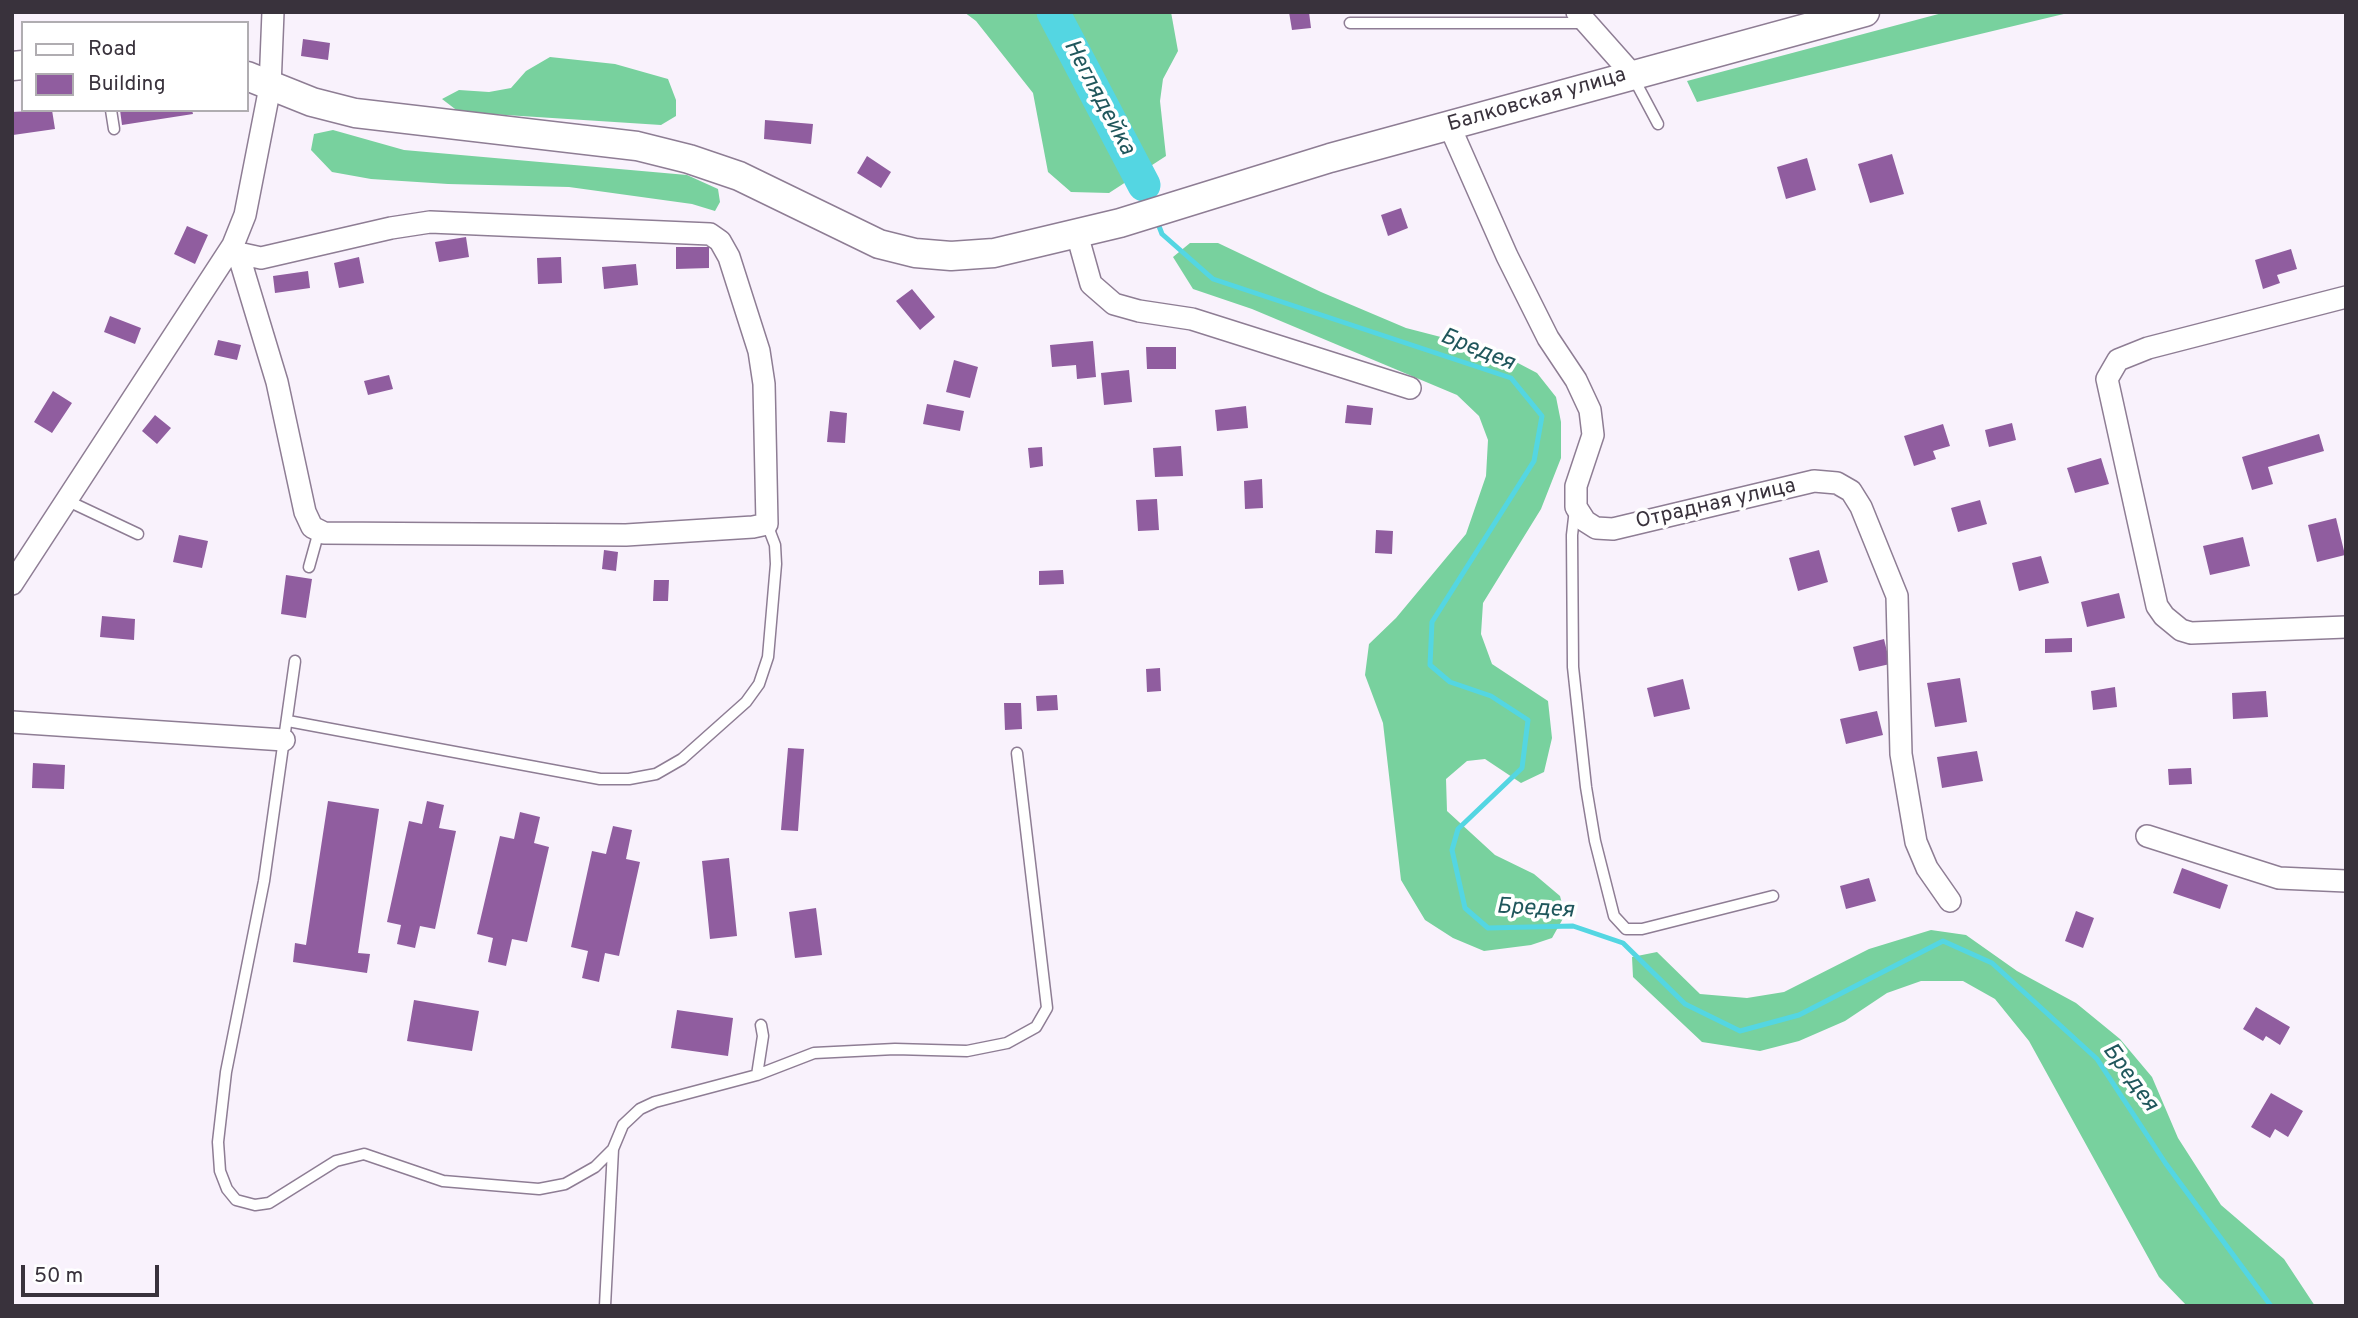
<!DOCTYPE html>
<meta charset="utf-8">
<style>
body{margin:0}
#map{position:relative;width:2358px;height:1318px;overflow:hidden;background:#f9f2fc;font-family:Overpass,sans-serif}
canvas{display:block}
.frame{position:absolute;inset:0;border:14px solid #39323c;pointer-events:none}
.legend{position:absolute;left:21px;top:21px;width:228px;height:91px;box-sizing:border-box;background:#fff;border:2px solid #b0adb1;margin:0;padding:9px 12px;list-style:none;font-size:21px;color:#39323c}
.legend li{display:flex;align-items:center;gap:14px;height:35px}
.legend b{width:35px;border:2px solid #b0adb1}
.scale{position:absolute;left:21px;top:1265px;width:138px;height:32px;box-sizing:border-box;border:4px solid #39323c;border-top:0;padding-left:9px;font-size:21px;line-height:24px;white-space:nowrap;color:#39323c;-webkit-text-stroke:5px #fff;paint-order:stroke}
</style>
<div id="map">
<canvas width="2358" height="1318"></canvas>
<div class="frame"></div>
<ul class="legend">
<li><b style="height:9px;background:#fff"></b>Road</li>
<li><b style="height:19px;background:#905d9f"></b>Building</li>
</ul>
<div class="scale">50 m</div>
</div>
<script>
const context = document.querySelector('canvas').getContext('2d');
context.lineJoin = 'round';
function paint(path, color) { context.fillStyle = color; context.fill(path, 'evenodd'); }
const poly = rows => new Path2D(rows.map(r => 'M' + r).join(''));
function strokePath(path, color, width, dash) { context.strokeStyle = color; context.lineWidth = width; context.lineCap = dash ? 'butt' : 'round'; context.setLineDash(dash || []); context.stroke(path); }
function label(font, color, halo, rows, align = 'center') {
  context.font = font + ' Overpass,sans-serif'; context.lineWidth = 7; context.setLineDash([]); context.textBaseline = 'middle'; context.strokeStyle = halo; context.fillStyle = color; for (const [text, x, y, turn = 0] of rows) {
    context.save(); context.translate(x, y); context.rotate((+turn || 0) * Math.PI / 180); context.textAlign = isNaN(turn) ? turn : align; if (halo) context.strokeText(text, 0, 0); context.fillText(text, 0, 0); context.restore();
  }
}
const forest = poly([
 [964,12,1171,12,1178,51,1163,79,1160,101,1166,156,1109,193,1071,192,1048,172,1033,93,976,21],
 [1946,12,2072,12,1697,102,1687,81],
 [550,57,615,64,668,79,676,100,676,116,661,125,459,112,442,99,459,90,489,92,511,88,526,71],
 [333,130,404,150,687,175,718,189,720,202,715,211,692,204,569,187,448,184,371,179,332,172,311,150,314,134],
 [1190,243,1218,243,1321,292,1406,328,1495,351,1537,373,1556,397,1561,422,1561,458,1541,509,1483,603,1481,634,1492,664,1548,701,1552,738,1544,772,1521,783,1485,759,1467,761,1446,779,1447,811,1495,855,1534,874,1560,896,1565,915,1552,938,1531,945,1484,951,1453,938,1425,920,1401,880,1383,723,1365,675,1369,644,1396,618,1466,534,1486,476,1488,440,1479,416,1457,395,1252,309,1193,289,1173,257],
 [1931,930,1966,935,2017,971,2076,1003,2120,1039,2152,1077,2178,1138,2221,1205,2284,1259,2315,1306,2187,1306,2159,1277,2029,1041,1995,999,1963,981,1921,981,1887,993,1845,1021,1799,1041,1760,1051,1702,1042,1633,977,1632,957,1657,952,1700,994,1747,998,1784,992,1869,949]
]);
const stream = poly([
 [1144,185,1151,205],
 [1157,221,1162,234,1213,279,1511,378,1542,416,1534,461,1432,622,1430,665,1450,682,1491,696,1528,720,1522,768,1458,829,1452,850,1465,908,1488,928,1573,926,1623,943,1685,1004,1740,1031,1799,1015,1943,941,1992,963,2097,1059,2166,1164,2271,1306]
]);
const river = poly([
 [1053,12,1144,185]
]);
const building = poly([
 [1289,12,1309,12,1311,28,1292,30],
 [303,39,330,43,328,60,301,56],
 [52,110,55,129,13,135,12,112],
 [120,110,192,110,193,114,122,125],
 [765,120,813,124,811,144,764,139],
 [1892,154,1904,194,1870,203,1858,164],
 [867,156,891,172,881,188,857,173],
 [1807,158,1816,190,1786,199,1777,167],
 [1401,208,1408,228,1388,236,1381,215],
 [187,226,208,235,195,264,174,254],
 [466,237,469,257,439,262,435,242],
 [676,247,709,247,709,268,676,269],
 [2291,249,2297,269,2277,275,2280,283,2263,289,2255,260],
 [359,257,364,283,339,288,334,263],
 [561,257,562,283,538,284,537,258],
 [636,264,638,285,604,289,602,267],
 [308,271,310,288,275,293,273,276],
 [912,289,935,317,920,330,896,301],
 [110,316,141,328,135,344,104,332],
 [218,340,241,345,237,360,214,355],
 [1093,341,1096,377,1077,379,1076,365,1052,367,1050,345],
 [1146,347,1176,347,1176,369,1147,369],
 [954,360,978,367,970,398,946,392],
 [1129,370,1132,402,1104,405,1101,373],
 [389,375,393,389,368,395,364,381],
 [53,391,72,403,52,433,34,422],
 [927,404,964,411,960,431,923,424],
 [1347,405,1373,408,1371,425,1345,423],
 [1246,406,1248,428,1217,431,1215,410],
 [830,411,847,413,845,443,827,442],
 [155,415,171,428,157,444,142,431],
 [2012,423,2016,440,1989,447,1985,430],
 [1943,424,1950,446,1933,451,1936,459,1914,466,1904,436],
 [2319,434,2324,451,2268,467,2273,484,2252,490,2242,457],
 [1181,446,1183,476,1155,477,1153,448],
 [1042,447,1043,466,1030,468,1028,448],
 [2101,458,2109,484,2075,493,2067,468],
 [1262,479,1263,508,1245,509,1244,481],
 [1157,499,1159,530,1138,531,1136,500],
 [1980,500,1987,524,1958,532,1951,508],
 [2336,518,2345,555,2317,562,2308,525],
 [1376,530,1393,531,1392,554,1375,553],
 [179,535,208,541,202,568,173,562],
 [2243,537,2250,566,2210,575,2203,546],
 [604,550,618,552,616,571,602,569],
 [1819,550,1828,582,1798,591,1789,558],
 [2041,556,2049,583,2019,591,2012,563],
 [1063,570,1064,584,1039,585,1039,571],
 [286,575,312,579,306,618,281,614],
 [654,580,669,580,668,601,653,601],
 [2119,593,2125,618,2087,627,2081,602],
 [102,616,135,619,134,640,100,637],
 [2072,638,2072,652,2045,653,2045,639],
 [1884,639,1890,664,1859,671,1853,647],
 [1160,668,1161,691,1147,692,1146,669],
 [1960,678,1967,722,1935,727,1927,683],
 [1683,679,1690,709,1654,717,1647,688],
 [2115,687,2117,707,2093,710,2091,691],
 [2266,691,2268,717,2233,719,2232,693],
 [1057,695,1058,710,1037,711,1036,696],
 [1004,703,1021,703,1022,729,1005,730],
 [1877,711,1883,735,1846,744,1840,719],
 [788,748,804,749,798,831,781,830],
 [1977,751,1983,781,1942,788,1937,757],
 [33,763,65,765,64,789,32,788],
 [2191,768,2192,784,2169,785,2168,769],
 [328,801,379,809,358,953,370,954,367,973,293,962,295,943,306,945],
 [427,801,444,805,439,828,456,831,435,929,420,926,415,948,397,944,401,925,387,922,409,821,422,824],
 [520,812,540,817,534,843,549,847,527,942,512,939,506,966,488,962,493,938,477,934,500,836,514,839],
 [613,826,632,830,626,859,640,862,619,956,605,953,599,982,582,978,588,951,571,947,592,851,606,854],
 [729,858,737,936,710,939,702,861],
 [2182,868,2228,885,2220,909,2173,893],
 [1869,878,1876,901,1846,909,1840,886],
 [816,908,822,955,795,958,789,912],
 [2076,911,2094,918,2083,948,2065,941],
 [414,1000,479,1011,472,1051,407,1041],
 [2256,1007,2290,1027,2280,1045,2266,1036,2263,1041,2243,1029],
 [677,1010,733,1018,728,1056,671,1048],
 [2271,1093,2303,1111,2288,1137,2275,1129,2270,1138,2251,1127]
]);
const lane = poly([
 [1350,23,1585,23],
 [1633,77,1658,124],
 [111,110,114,129],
 [66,500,138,534],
 [1575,509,1572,535,1573,667,1586,787,1595,841,1614,916,1626,929,1642,929,1773,896],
 [309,567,319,531],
 [295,661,264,881,226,1072,218,1142,220,1171,227,1189,236,1200,255,1205,269,1203,336,1161,364,1154,443,1181,539,1189,565,1184,595,1167,613,1149,623,1125,640,1109,655,1102,757,1075,814,1053,895,1049,967,1051,1007,1043,1036,1027,1047,1008,1017,753],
 [288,721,600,779,629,779,656,774,682,759,746,702,759,684,768,657,776,564,775,545,767,524],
 [757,1075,763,1036,761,1025],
 [605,1306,613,1149]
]);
const street = poly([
 [1577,12,1632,74],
 [1450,127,1507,256,1548,338,1576,380,1590,410,1593,435,1576,486,1576,507,1585,521,1596,528,1613,529,1814,481,1837,483,1851,491,1861,507,1897,596,1901,754,1916,842,1927,868,1950,901],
 [1077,234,1091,284,1114,304,1139,311,1192,319,1410,388],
 [233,245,238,253,261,258,391,228,430,222,710,234,720,241,729,257,759,351,764,384,767,524,753,527,626,535,324,533,312,527,305,512,277,382,238,253],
 [2346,297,2148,348,2118,360,2107,379,2157,606,2164,616,2181,630,2191,633,2346,627],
 [12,584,233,245,245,215,270,87,273,12],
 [12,722,284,740],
 [2147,836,2279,878,2346,881]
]);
const secondary = poly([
 [12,66,23,65],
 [247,76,312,102,355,113,637,146,689,159,739,176,879,244,915,253,951,256,994,253,1120,223,1330,158,1865,12]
]);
const streetNames = [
 ["Балковская улица",1537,101,-16],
 ["Отрадная улица",1716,505,-13]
];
const waterNames = [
 ["Неглядейка",1098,98,62],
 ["Бредея",1477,351,22],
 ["Бредея",1535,910,3],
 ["Бредея",2129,1078,54]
];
paint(forest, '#78d19e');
strokePath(stream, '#54d6e2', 5);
strokePath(river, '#54d6e2', 33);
paint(building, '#905d9f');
strokePath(lane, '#8e7d94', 13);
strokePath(street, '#8e7d94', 24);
strokePath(secondary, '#8e7d94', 31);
strokePath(lane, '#fff', 10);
strokePath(street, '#fff', 21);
strokePath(secondary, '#fff', 28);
label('21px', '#39323c', '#fff', streetNames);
label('italic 23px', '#20575c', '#fff', waterNames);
</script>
